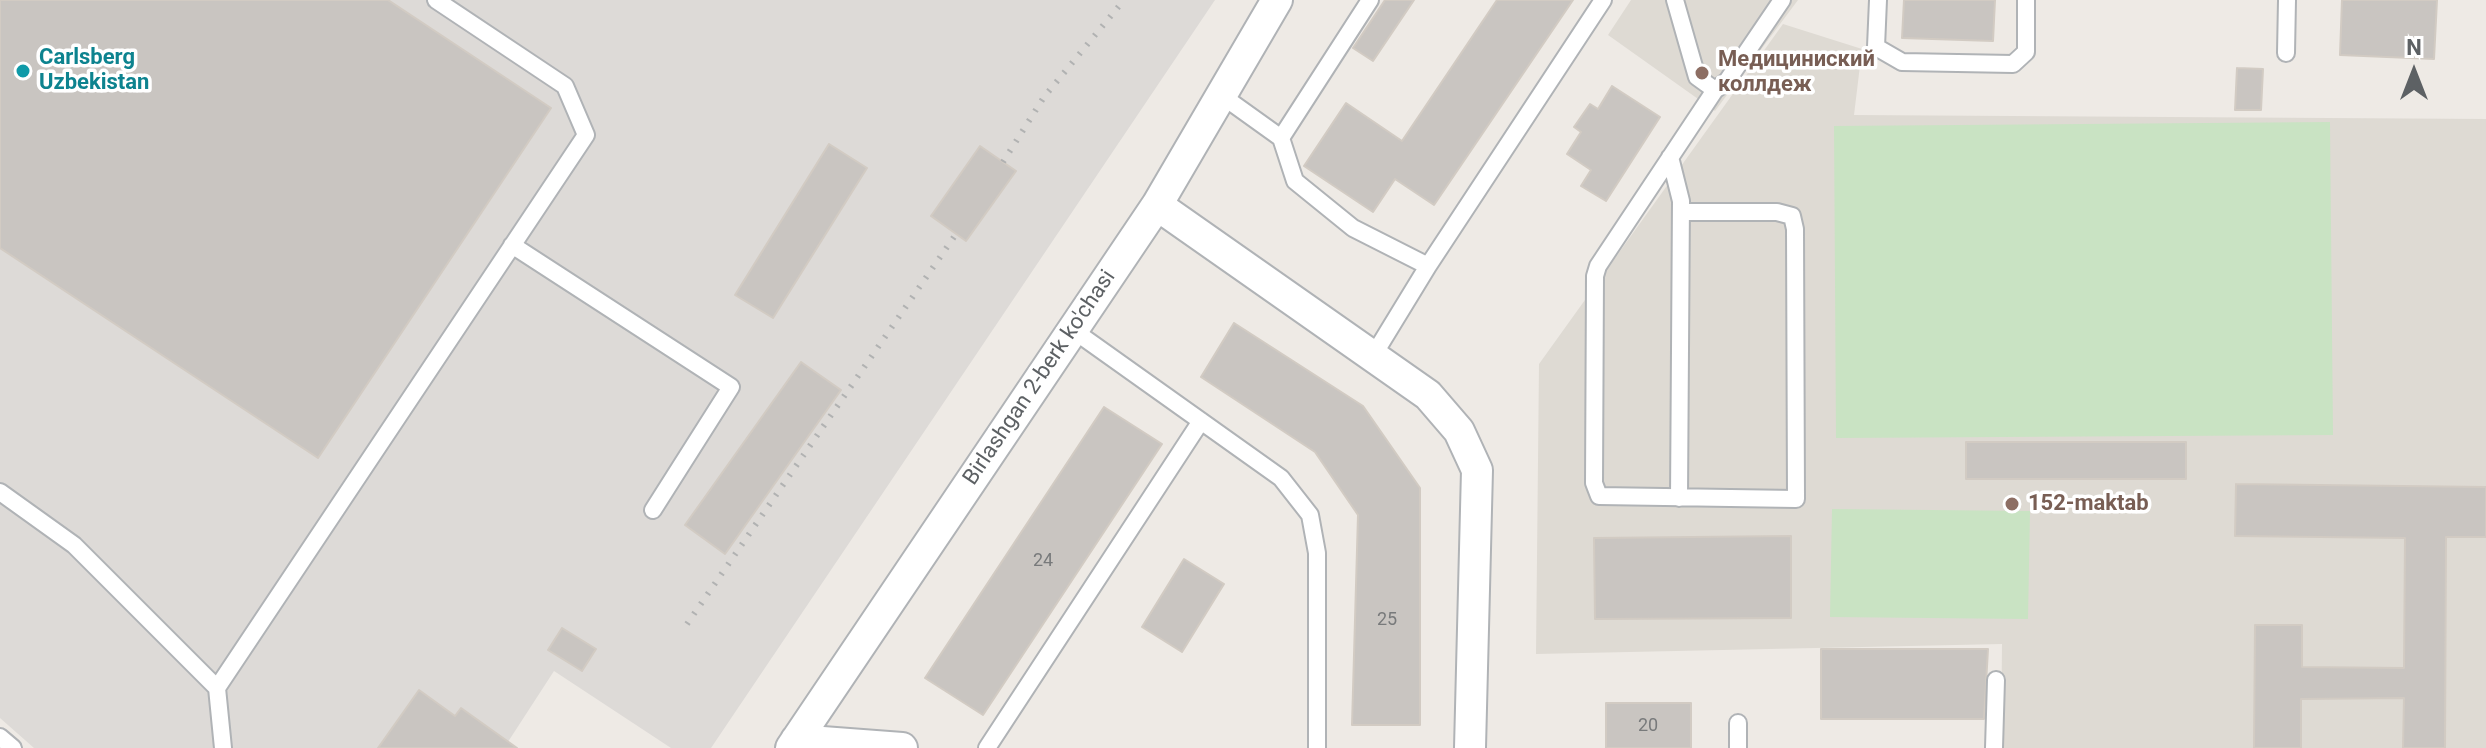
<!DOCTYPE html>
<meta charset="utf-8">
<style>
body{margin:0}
#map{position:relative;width:2486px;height:748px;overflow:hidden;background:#eeeae5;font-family:Roboto,sans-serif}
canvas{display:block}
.north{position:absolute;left:2374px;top:32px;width:80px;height:80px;-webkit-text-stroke:6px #fff;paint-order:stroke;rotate:0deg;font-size:22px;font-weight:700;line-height:32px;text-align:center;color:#5d6164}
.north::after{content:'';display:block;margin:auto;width:28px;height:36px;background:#5d6164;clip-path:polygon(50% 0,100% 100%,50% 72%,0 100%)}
</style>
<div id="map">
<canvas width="2486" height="748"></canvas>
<div class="north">N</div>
</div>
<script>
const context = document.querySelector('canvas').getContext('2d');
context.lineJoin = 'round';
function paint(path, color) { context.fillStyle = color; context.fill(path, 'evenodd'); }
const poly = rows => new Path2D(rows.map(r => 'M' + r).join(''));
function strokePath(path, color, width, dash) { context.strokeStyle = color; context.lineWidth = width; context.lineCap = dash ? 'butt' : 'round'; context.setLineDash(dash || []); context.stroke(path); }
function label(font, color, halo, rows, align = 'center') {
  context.font = font + ' Roboto,sans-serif'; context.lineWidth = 7; context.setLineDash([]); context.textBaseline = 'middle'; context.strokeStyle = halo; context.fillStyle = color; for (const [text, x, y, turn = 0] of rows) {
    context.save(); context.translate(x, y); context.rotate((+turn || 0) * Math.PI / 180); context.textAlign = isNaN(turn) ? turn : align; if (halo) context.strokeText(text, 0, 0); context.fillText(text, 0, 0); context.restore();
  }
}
const industrial = poly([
 [0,0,1215,0,711,748,671,748,554,671,504,748,34,748,0,718]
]);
const education = poly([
 [1631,0,1798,0,1715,111,1608,35],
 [1783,24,1862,49,1854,115,2486,119,2486,748,2001,748,2002,644,1536,654,1539,364]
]);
const green = poly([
 [2330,122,2333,435,1836,438,1834,126],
 [1832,509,2030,511,2028,619,1830,617]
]);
const building = poly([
 [0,0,388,0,551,108,318,458,0,248,0,0],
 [1385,0,1414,0,1373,61,1353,48,1385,0],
 [1497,0,1573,0,1434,205,1395,179,1373,212,1304,166,1346,103,1402,141,1497,0],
 [1904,0,1995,0,1993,41,1902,38,1904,0],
 [2342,0,2437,0,2434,59,2340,55,2342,0],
 [2237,68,2263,69,2261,110,2235,110,2237,68],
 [1612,86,1660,117,1606,201,1581,186,1591,170,1567,154,1581,132,1574,127,1590,104,1598,109,1612,86],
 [829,144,867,168,773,318,735,295,829,144],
 [980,146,1016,171,966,241,931,216,980,146],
 [1234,323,1363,406,1420,488,1420,725,1352,725,1358,515,1315,452,1201,377,1234,323],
 [801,362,841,390,725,554,685,525,801,362],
 [1104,407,1162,444,983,715,925,678,1104,407],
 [1966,442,2186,442,2186,479,1966,479,1966,442],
 [2236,484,2486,487,2486,537,2446,537,2445,748,2403,748,2404,698,2301,699,2301,748,2254,748,2255,625,2302,625,2302,667,2404,668,2405,538,2235,536,2236,484],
 [1791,536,1791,618,1595,619,1594,538,1791,536],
 [1184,559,1224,584,1182,652,1142,627,1184,559],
 [562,628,596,649,582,671,548,650,562,628],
 [1821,649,1988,649,1984,719,1821,719,1821,649],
 [419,690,455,716,461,708,517,748,378,748,419,690],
 [1606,703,1691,703,1691,748,1606,748,1606,703]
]);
const lane = poly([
 [1675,0,1697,77,1715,90,1727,81,1782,0],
 [1878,0,1876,47,1902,62,2013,64,2026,52,2026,0],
 [2286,53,2287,0],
 [1221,95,1281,138,1295,181,1353,228,1428,266,1373,356],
 [1281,138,1370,0],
 [1670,157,1681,201,1679,498],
 [1681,212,1777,212,1792,216,1795,229,1796,499,1599,496,1594,483,1595,276,1598,266,1715,90],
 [512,245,731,387,653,510],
 [1428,266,1603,0],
 [1073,330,1281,478,1310,515,1317,553,1317,748],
 [0,492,74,545,217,688],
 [1738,723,1738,748],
 [0,737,13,748],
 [223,748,217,688,586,135,565,86,436,0],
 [987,748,1201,421],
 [1994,748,1996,680]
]);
const street = poly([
 [1157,205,1428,395,1459,431,1477,470,1470,748],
 [796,740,902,748],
 [791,748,1157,205,1277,0]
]);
const rail = poly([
 [1003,162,1044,97,1124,0],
 [687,624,956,234]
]);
const markers = [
 [23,71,8,"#0f9aa8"],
 [1702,73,8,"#8d6e63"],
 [2012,504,8,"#8d6e63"]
];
const numberNames = [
 ["24",1043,561],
 ["25",1387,620],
 ["20",1648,726]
];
const cultureNames = [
 ["Carlsberg",39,58],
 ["Uzbekistan",39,83]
];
const educationNames = [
 ["Медициниский",1718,60],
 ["коллдеж",1718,85],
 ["152-maktab",2028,504]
];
const streetNames = [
 ["Birlashgan 2-berk ko'chasi",1040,378,-56]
];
paint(industrial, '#dddad7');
paint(education, '#dedad3');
paint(green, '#c9e3c3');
paint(building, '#c9c5c1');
strokePath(building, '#d2cbc3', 2);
strokePath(lane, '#b0b3b6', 20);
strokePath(street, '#b0b3b6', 34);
strokePath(lane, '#fff', 16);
strokePath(street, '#fff', 30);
strokePath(rail, '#b1b2b2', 6, [2, 10]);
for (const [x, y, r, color] of markers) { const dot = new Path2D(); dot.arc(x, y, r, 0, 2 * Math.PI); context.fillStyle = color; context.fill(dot); strokePath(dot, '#fff', 3); }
label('18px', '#787a7b', null, numberNames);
label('bold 22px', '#0d838f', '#fff', cultureNames, 'left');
label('bold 22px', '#785e54', '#fff', educationNames, 'left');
label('22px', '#5d6164', '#fff', streetNames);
</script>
